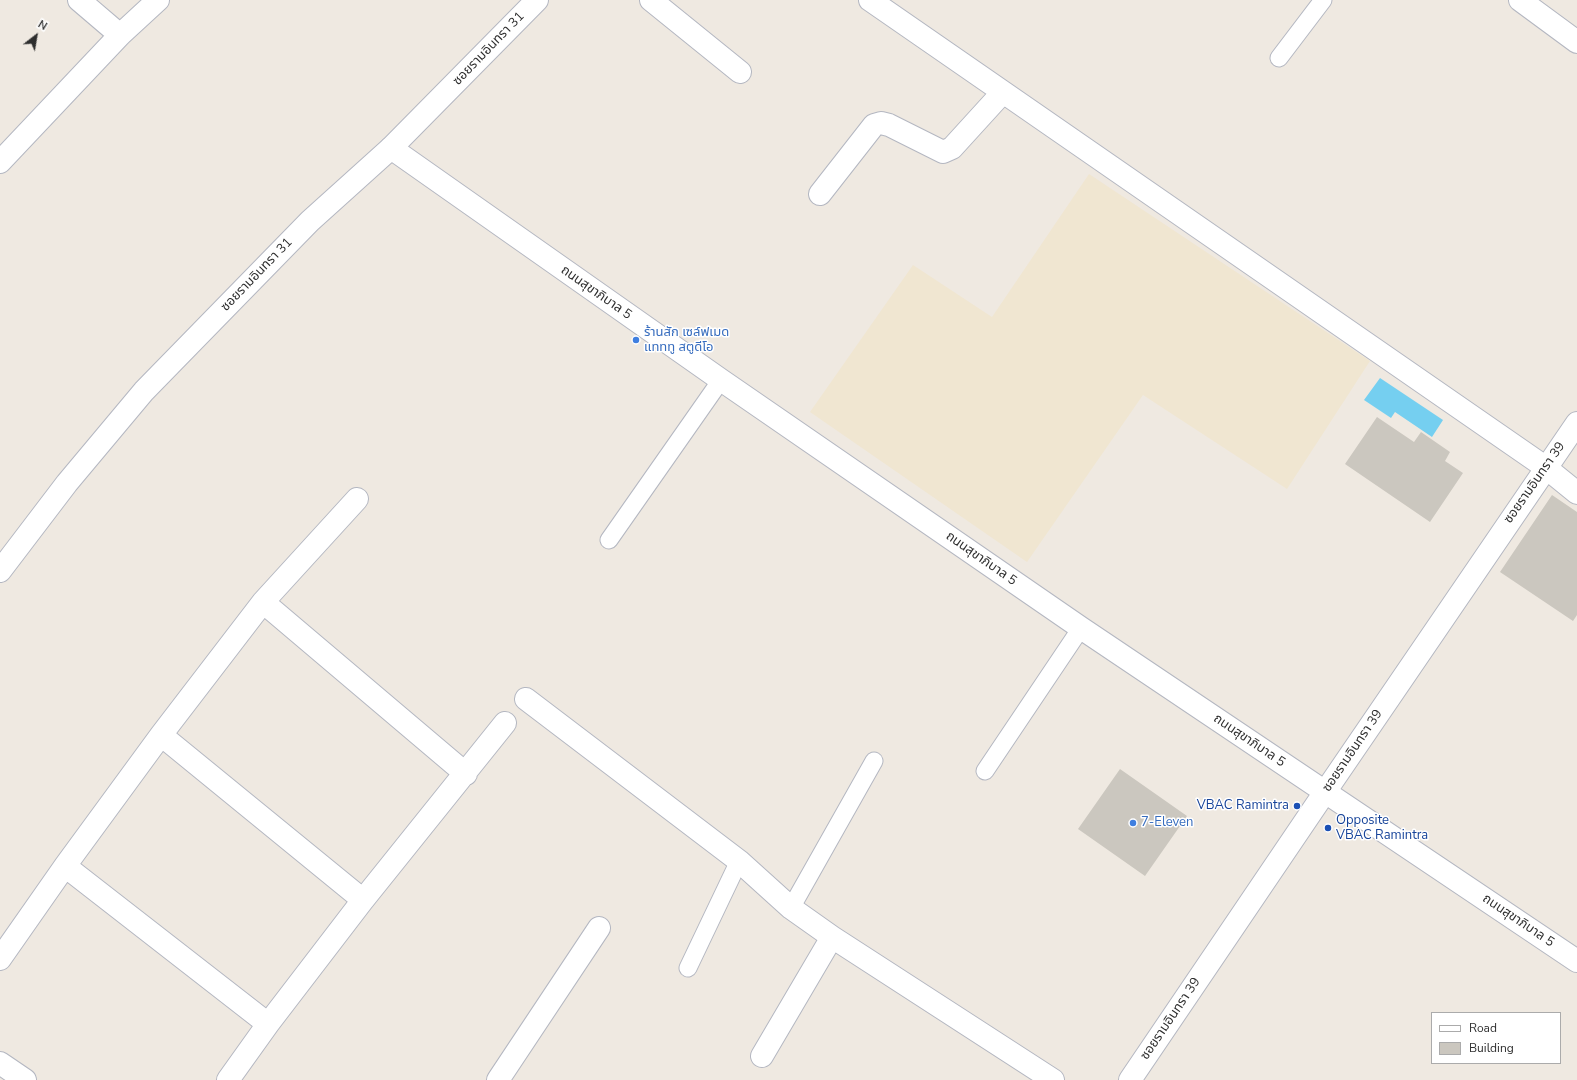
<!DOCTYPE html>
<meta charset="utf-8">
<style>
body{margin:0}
#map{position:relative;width:1577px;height:1080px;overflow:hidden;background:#efe9e1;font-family:"Nunito Sans",sans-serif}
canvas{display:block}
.legend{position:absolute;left:1431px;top:1012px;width:130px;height:52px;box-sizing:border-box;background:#fff;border:1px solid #ababab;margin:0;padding:5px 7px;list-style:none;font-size:12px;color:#2e2e2e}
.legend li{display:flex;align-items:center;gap:8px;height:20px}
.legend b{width:20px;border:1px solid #ababab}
.north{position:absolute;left:16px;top:16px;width:40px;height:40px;-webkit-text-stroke:3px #fff;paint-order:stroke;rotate:31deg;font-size:11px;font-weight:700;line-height:16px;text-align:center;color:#2e2e2e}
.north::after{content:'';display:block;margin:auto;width:14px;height:18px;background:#2e2e2e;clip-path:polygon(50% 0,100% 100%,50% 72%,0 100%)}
</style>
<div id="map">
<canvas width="1577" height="1080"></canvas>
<ul class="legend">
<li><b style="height:5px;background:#fff"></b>Road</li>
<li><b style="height:11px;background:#cbc7bf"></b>Building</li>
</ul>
<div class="north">N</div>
</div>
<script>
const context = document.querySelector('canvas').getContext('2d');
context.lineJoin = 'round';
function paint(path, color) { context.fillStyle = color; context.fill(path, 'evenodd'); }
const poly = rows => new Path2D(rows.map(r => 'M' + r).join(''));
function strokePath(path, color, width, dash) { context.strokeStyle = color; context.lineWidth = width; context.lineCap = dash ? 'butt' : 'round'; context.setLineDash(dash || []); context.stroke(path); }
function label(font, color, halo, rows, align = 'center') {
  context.font = font + ' "Nunito Sans","Noto Sans Thai",sans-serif'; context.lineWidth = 3; context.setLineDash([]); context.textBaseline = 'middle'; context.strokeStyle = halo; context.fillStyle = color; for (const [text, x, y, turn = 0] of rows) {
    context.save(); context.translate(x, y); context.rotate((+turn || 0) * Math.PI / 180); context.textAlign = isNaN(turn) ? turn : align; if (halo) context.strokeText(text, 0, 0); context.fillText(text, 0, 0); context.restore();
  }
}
const education = poly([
 [1089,174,1370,361,1287,489,1143,395,1027,562,810,412,913,265,992,317]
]);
const water = poly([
 [1380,378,1443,420,1432,437,1395,412,1391,418,1364,400]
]);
const building = poly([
 [1377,417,1414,442,1421,432,1450,452,1445,461,1463,473,1430,522,1345,464],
 [1552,495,1577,512,1577,615,1573,621,1500,572],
 [1120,769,1187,816,1145,876,1078,829]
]);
const service = poly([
 [1279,58,1323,0],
 [609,540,721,380],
 [985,771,1081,628],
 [791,908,874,761],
 [688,968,739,861]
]);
const minor = poly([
 [79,0,120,35],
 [651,0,740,72],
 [870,0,1545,467,1577,493],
 [1520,0,1577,42],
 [391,148,537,0],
 [0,162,120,35,158,0],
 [820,194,874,125,881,123,889,125,943,152,952,148,1003,92],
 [263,602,466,774],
 [526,699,739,861,791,908,832,937,1053,1080],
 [161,735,363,900],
 [1325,792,1577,423],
 [65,866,268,1024],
 [0,959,65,866,161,735,263,602,357,499],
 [762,1056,832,937],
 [0,1063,25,1080],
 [228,1080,268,1024,363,900,505,723],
 [498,1080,599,928]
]);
const tertiary = poly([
 [0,571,67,483,144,391,310,221,391,148,721,380,1081,628,1577,961],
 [1130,1080,1325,792]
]);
const markers = [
 [636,340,4,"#3f7fe0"],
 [1297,806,4,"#1a4fb4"],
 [1133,823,4,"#3f7fe0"],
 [1328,828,4,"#1a4fb4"]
];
const streetNames = [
 ["ซอยรามอินทรา 31",489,49,-46],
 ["ซอยรามอินทรา 31",257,275,-46],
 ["ถนนสุขาภิบาล 5",596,293,35],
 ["ซอยรามอินทรา 39",1535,483,-55],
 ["ถนนสุขาภิบาล 5",981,559,35],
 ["ถนนสุขาภิบาล 5",1249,741,34],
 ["ซอยรามอินทรา 39",1353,751,-56],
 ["ถนนสุขาภิบาล 5",1518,921,34],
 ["ซอยรามอินทรา 39",1171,1019,-56]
];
const shopNames = [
 ["ร้านสัก เซล์ฟเมด",644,333],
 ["แทททู สตูดีโอ",644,348],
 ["7-Eleven",1141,823]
];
const transitNames = [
 ["VBAC Ramintra",1289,806],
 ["Opposite",1336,821,"left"],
 ["VBAC Ramintra",1336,836,"left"]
];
paint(education, '#f0e6d1');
paint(water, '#75cff0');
paint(building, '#cbc7bf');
strokePath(service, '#b4b7c1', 19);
strokePath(minor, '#b4b7c1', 24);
strokePath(tertiary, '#b4b7c1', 24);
strokePath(service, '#fff', 17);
strokePath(minor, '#fff', 22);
strokePath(tertiary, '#fff', 22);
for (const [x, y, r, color] of markers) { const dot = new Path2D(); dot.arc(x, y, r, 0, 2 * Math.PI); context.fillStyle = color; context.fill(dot); strokePath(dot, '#fff', 1.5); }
label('13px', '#2e2e2e', '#fff', streetNames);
label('13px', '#366cbe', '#fff', shopNames, 'left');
label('13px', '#164399', '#fff', transitNames, 'right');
</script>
